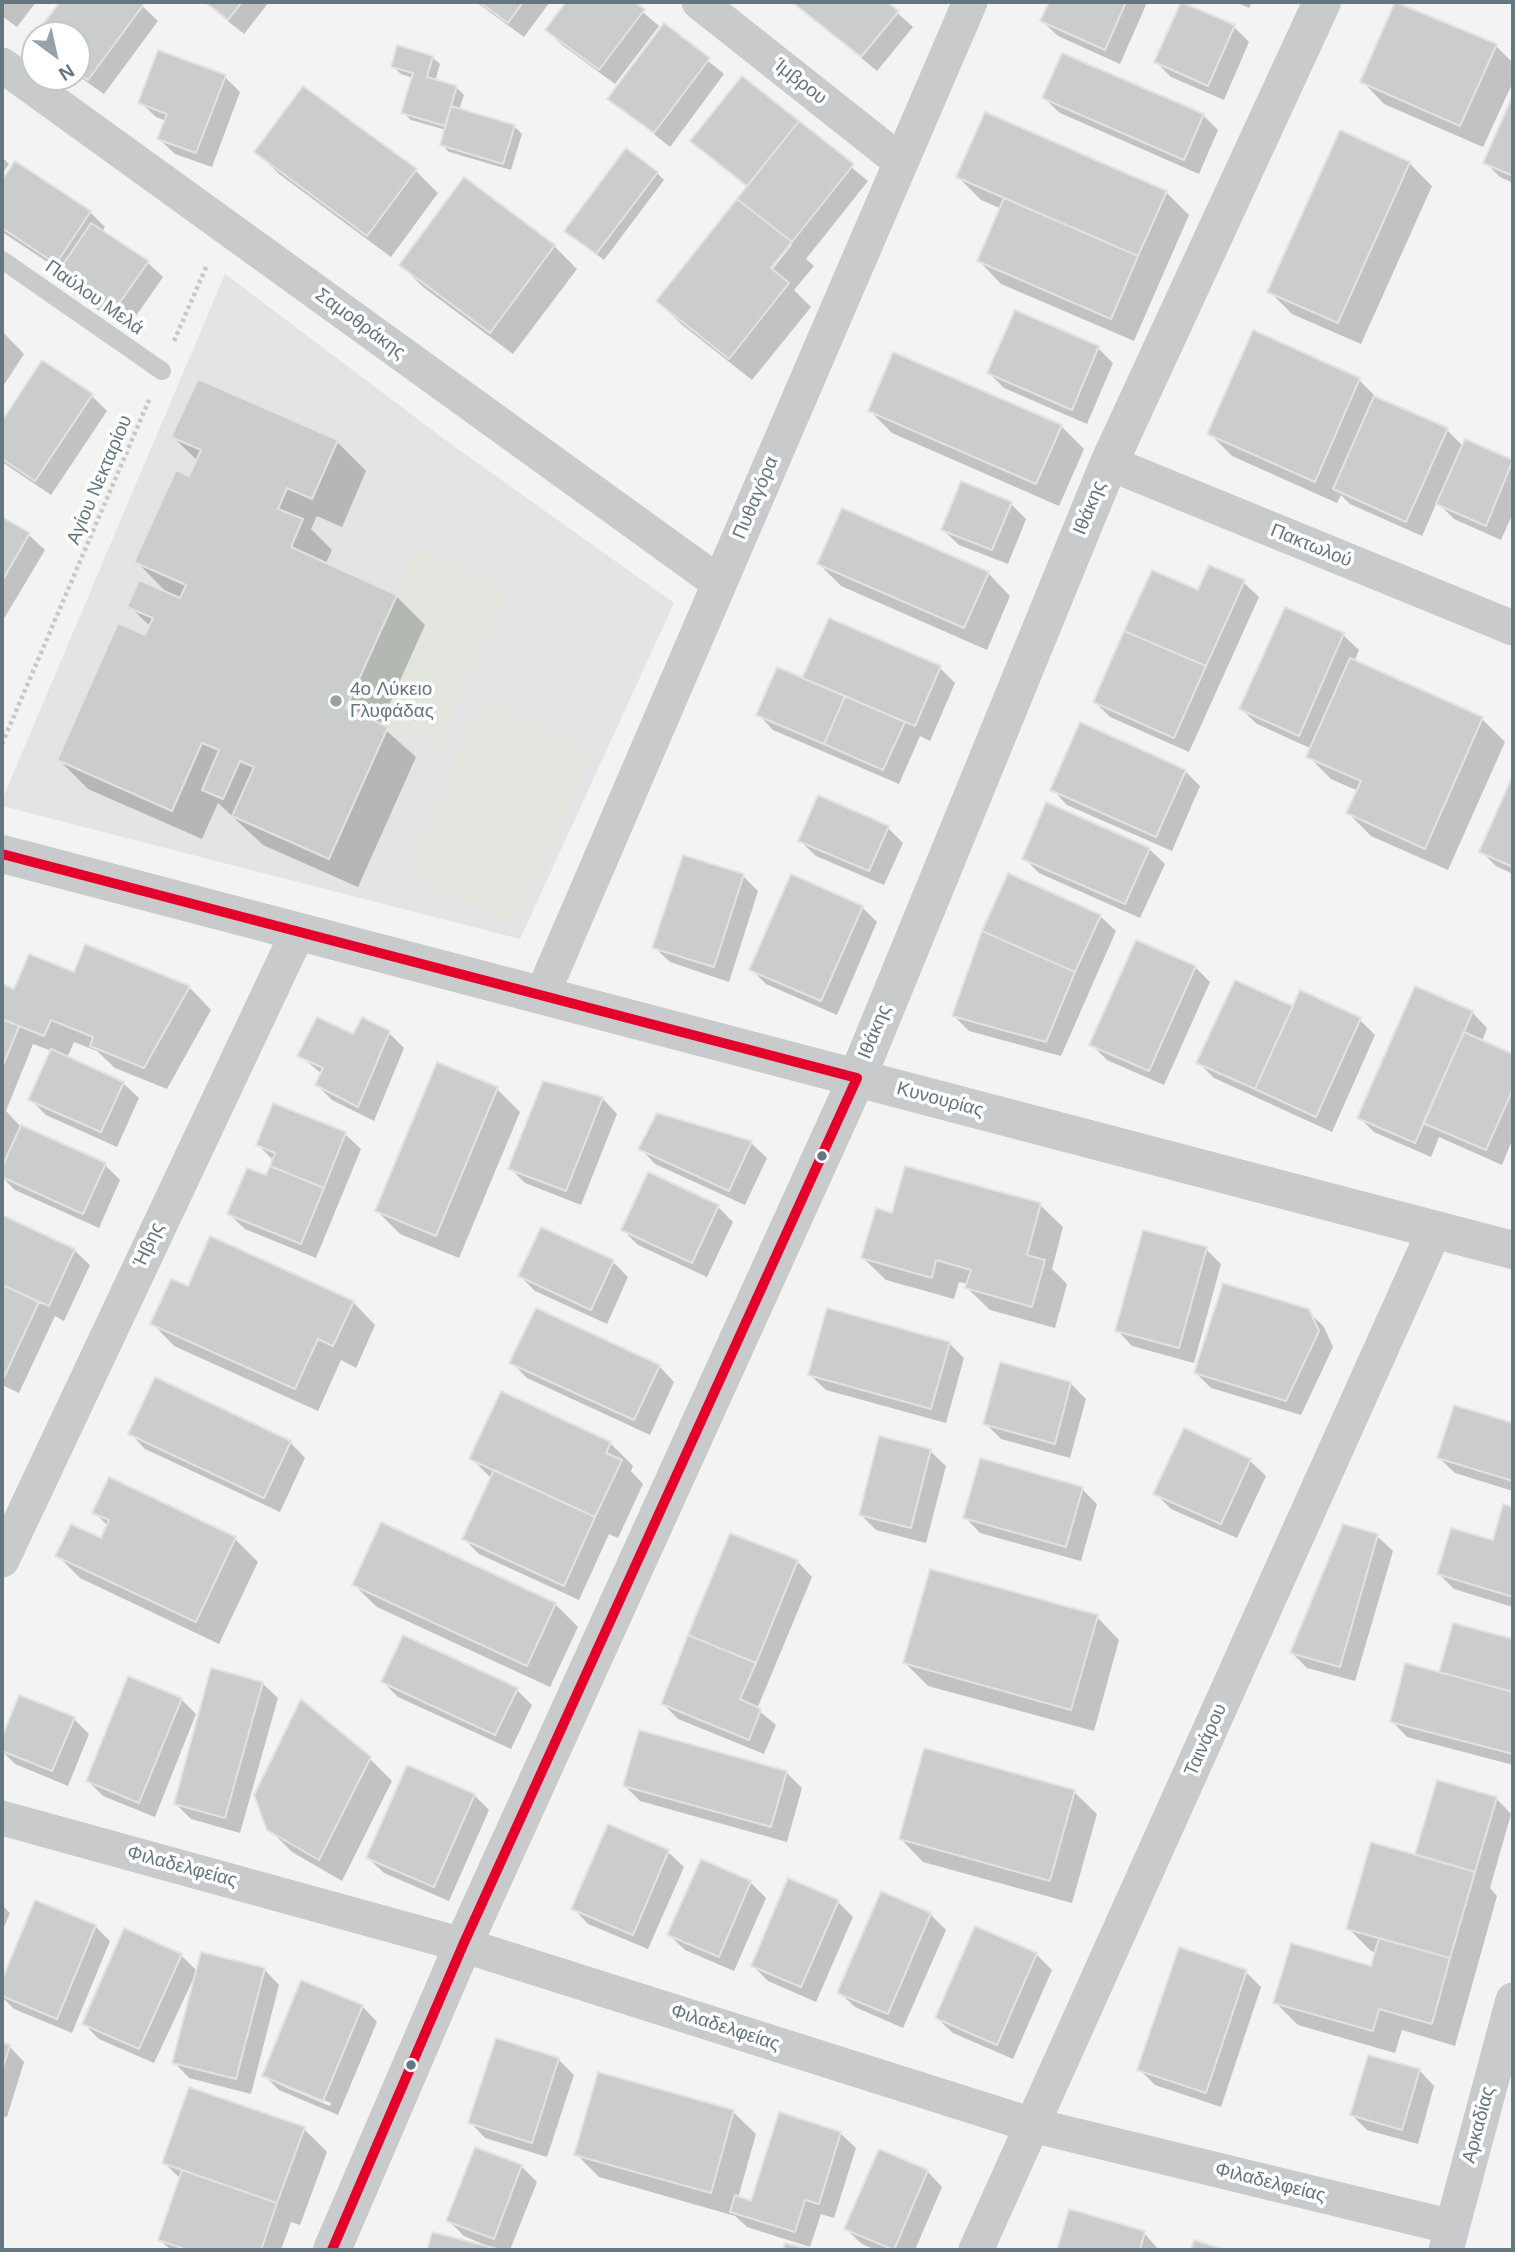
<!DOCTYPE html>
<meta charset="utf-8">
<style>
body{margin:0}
#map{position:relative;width:1515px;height:2252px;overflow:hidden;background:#f3f3f1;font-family:Helvetica,sans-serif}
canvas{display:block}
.frame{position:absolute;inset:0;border:4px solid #647680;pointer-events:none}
.north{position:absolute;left:21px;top:21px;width:70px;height:70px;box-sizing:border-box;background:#fff;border:2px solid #c1c8cc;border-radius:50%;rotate:147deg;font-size:19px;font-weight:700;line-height:28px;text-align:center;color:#647680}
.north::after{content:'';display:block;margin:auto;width:24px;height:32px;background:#96a2a8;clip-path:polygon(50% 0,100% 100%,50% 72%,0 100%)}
</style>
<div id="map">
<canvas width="1515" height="2252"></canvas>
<div class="frame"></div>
<div class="north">N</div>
</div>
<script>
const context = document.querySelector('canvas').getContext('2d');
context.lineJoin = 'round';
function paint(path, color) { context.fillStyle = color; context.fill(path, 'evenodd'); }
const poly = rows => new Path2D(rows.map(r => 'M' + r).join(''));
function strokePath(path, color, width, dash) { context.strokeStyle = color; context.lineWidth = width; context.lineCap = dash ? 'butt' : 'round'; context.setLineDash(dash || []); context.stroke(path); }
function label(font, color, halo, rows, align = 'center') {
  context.font = font + ' Helvetica,sans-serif'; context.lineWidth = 7; context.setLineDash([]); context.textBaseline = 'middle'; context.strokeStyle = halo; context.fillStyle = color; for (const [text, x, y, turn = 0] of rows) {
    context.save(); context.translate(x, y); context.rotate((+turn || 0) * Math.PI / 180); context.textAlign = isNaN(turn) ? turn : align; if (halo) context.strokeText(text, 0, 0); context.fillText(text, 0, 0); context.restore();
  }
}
const built = poly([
 [225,274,444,439,674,603,520,939,2,806,2,800]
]);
const green = poly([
 [417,549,508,590,438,748,346,708],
 [484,700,593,751,514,923,405,873]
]);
const shadow = poly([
 [2,2,36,2,17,27,2,16],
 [62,2,138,2,158,21,104,94,77,75,77,35,37,35],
 [204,2,269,2,244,34],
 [476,2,550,2,524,37],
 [568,2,631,2,659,26,615,84,562,45,547,30],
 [794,2,885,2,913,27,877,71],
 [1051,2,1143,2,1146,5,1120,64,1058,36,1042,21],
 [1236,2,1252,2,1249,8],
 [1397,2,1496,46,1513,63,1513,82,1483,147,1384,104,1362,81],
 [664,25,724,74,670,147,610,99],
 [1234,27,1249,42,1224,100,1171,77,1156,62],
 [432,57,440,64,435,81,456,87,464,95,459,110,514,126,522,134,511,170,449,152,442,145,446,130,411,120,403,113,413,78,401,74,393,67],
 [225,77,240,92,212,167,175,154,159,139,166,121,156,117,140,102],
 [742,78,868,181,806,259,814,266,794,290,811,307,752,380,681,324,658,301,748,188,692,141],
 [789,243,792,245,767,276,765,274],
 [1044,98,1203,115,1218,130,1199,174,1060,113],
 [1513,99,1513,183,1500,177,1485,162],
 [256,151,416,171,438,193,391,257,279,174],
 [2,157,9,164,2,174],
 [15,163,90,212,105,227,102,232,147,262,163,277,127,329,72,293,57,277,61,271,2,232,2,183],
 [1409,163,1432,186,1361,344,1292,314,1269,291],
 [657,173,664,180,604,260,566,231],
 [958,177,1166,192,1189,215,1134,341,1001,284,979,261,1002,209,981,200],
 [464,180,554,246,577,269,513,354,423,287,401,265],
 [2,331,24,354,2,388],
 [1254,333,1359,380,1380,401,1447,430,1464,447,1466,441,1513,462,1513,513,1501,540,1454,519,1437,502,1422,536,1350,504,1341,495,1337,503,1232,456,1209,433],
 [1098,348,1113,363,1087,424,1004,388,989,373],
 [43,362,92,396,107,411,51,495,2,462,2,424],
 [870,411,1061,426,1084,449,1059,506,892,433],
 [173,437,337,442,366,471,342,527,317,516,311,529,332,550,325,565,396,596,425,625,380,725,416,757,358,887,263,845,218,803,202,839,88,789,59,760,146,638,151,627,129,606,170,596,137,562,198,461],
 [1011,504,1026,519,1008,564,959,545,943,530],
 [2,519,29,535,45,550,2,622],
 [819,564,988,573,1010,596,987,650,841,586],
 [1243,582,1259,597,1189,752,1110,717,1095,702,1199,593],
 [1286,609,1343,635,1359,650,1354,662,1482,719,1505,742,1448,870,1371,836,1348,813,1358,791,1331,779,1308,756,1312,749,1257,724,1241,709],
 [940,668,955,683,930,741,920,736,899,784,773,730,758,714,803,680],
 [1185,771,1200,786,1172,851,1067,805,1052,789],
 [1513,779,1513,874,1496,866,1481,851],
 [888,828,903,843,884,885,816,856,800,841],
 [1149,849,1165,864,1140,918,1039,873,1024,858],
 [743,876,758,891,729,982,670,962,654,947],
 [862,907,877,922,837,1015,766,984,751,969],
 [1100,916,1116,931,1061,1056,969,1031,954,1016],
 [1195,967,1210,982,1164,1085,1107,1060,1091,1044],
 [75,974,189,987,211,1010,167,1089,115,1068,97,1051,74,1042,67,1058,123,1083,139,1098,117,1147,46,1115,30,1099,52,1051,33,1044,6,1111,22,1128,105,1165,120,1180,99,1228,15,1190,3,1178,2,1182,2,986,15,992],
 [1294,1009,1360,1020,1375,1035,1332,1132,1214,1078,1199,1063],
 [1472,1012,1487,1028,1482,1042,1513,1055,1513,1138,1502,1165,1439,1137,1431,1157,1374,1132,1359,1117],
 [389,1033,404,1048,374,1121,332,1100,317,1085,322,1074,299,1055,354,1036],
 [497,1089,520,1112,459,1258,400,1234,377,1211],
 [602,1098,617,1114,581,1205,525,1183,510,1168],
 [274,1105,345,1134,361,1149,316,1258,245,1229,229,1214,267,1178,274,1161,258,1145],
 [658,1115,751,1143,767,1158,745,1205,655,1164,640,1148],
 [1040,1205,1063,1227,1052,1269,1067,1284,1055,1328,990,1310,967,1288,968,1284,959,1282,954,1299,886,1280,863,1258],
 [718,1207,733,1222,707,1277,638,1245,623,1230],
 [2,1217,74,1250,90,1265,64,1321,55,1316,19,1393,2,1385],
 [1206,1249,1221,1264,1194,1363,1132,1346,1117,1330],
 [613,1262,628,1277,607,1324,535,1291,520,1276],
 [189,1288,353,1302,375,1325,356,1368,341,1360,318,1411,174,1346,152,1323],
 [1308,1311,1324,1327,1333,1347,1301,1415,1211,1388,1196,1373],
 [949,1343,964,1358,946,1423,826,1390,810,1375],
 [512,1363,659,1366,674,1382,650,1435,527,1378],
 [1071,1384,1086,1399,1070,1458,1001,1439,985,1423],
 [1455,1407,1513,1424,1513,1491,1455,1473,1439,1458],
 [1185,1430,1250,1461,1266,1476,1237,1538,1171,1509,1155,1493],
 [130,1433,290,1442,305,1458,280,1512,145,1449],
 [610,1443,633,1466,631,1471,643,1484,618,1538,609,1534,579,1600,479,1554,464,1539,492,1479,471,1458],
 [930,1451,946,1466,926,1543,876,1530,861,1515],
 [1082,1489,1097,1504,1081,1561,980,1533,965,1517],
 [1505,1506,1513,1508,1513,1607,1454,1589,1439,1574,1494,1542],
 [94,1512,235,1539,258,1562,219,1644,80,1578,58,1556,101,1540,108,1526],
 [1377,1536,1393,1551,1355,1681,1307,1668,1292,1653],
 [797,1561,812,1577,757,1709,776,1725,764,1754,678,1719,663,1704],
 [354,1585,555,1604,578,1627,550,1687,377,1607],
 [1097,1617,1119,1640,1094,1731,928,1686,905,1663],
 [1454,1625,1513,1641,1513,1765,1407,1737,1392,1721,1441,1674],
 [383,1682,517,1690,532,1705,511,1749,398,1697],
 [262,1683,278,1698,240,1833,191,1819,176,1804],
 [20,1697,74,1719,89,1734,68,1786,15,1764,2,1751,2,1743],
 [181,1699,196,1714,155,1817,103,1796,88,1781],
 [369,1758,392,1781,342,1881,292,1852,269,1829],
 [786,1772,802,1788,787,1842,640,1801,625,1786],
 [1074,1792,1097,1814,1072,1903,923,1862,901,1839],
 [474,1795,489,1810,449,1901,384,1873,368,1858],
 [1496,1798,1511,1814,1490,1888,1497,1896,1455,2046,1402,2030,1395,2053,1298,2025,1275,2002,1372,1968,1377,1953,1371,1951,1348,1928,1422,1858,1417,1854],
 [609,1826,668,1852,684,1867,648,1949,588,1924,573,1908],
 [750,1882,766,1898,734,1971,685,1950,669,1935],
 [35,1902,95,1926,110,1941,72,2033,14,2009,2,1997,2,1985],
 [838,1902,853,1917,816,2002,768,1981,753,1966],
 [2,1905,10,1913,2,1932],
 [930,1914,946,1930,903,2028,855,2007,839,1992],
 [1036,1954,1052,1970,1013,2059,953,2033,937,2018],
 [181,1955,197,1971,154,2063,99,2039,84,2024],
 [264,1969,279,1985,251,2094,189,2078,174,2062],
 [1246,1972,1261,1987,1221,2107,1155,2085,1139,2069],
 [362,2006,377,2022,338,2115,279,2090,264,2075],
 [280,2081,331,2103,330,2106,280,2085],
 [2,2044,9,2046,24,2062,7,2117,2,2116],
 [558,2059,574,2075,547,2157,485,2138,470,2122],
 [1419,2070,1434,2086,1418,2144,1367,2130,1352,2115],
 [733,2112,756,2134,738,2198,753,2203,840,2133,856,2148,834,2218,821,2214,810,2247,747,2227,735,2216,599,2177,576,2154],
 [304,2129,327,2152,300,2225,291,2222,281,2250,171,2250,160,2240,181,2179,164,2163],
 [521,2166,537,2182,510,2250,497,2250,464,2236,448,2220],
 [927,2171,942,2187,915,2250,876,2250,862,2244,846,2229],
 [1071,2211,1144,2233,1159,2250,1059,2250]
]);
const building = poly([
 [60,2,141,2,144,4,88,80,77,73,77,35,35,35,35,42,32,39,60,2],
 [205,2,242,2,228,20,205,2],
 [479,2,523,2,508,23,479,2],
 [566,2,634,2,645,9,599,70,545,30,566,2],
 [792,2,887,2,899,11,861,57,792,2],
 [1049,2,1126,2,1105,50,1040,21,1049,2],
 [1181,2,1235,25,1208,86,1154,62,1181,2],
 [1395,2,1497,44,1460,126,1360,82,1395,2],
 [664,23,710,58,654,133,607,99,664,23],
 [397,45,433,56,427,77,457,86,445,126,401,113,413,73,391,67,397,45],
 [158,50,226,75,196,153,157,139,167,114,138,103,158,50],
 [1062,53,1204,114,1184,160,1042,98,1062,53],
 [742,76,799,121,747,186,690,141,742,76],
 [303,86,417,169,367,236,254,152,303,86],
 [1513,95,1513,176,1483,163,1513,95],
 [451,106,515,125,503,164,440,145,451,106],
 [985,112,1167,191,1138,256,956,177,985,112],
 [799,121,854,164,792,242,737,199,799,121],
 [1340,130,1410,162,1338,323,1267,292,1340,130],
 [626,148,658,172,596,254,564,231,626,148],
 [15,161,91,211,56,264,2,228,2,180,15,161],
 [464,177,555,245,490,333,399,265,464,177],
 [1004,198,1138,256,1111,319,977,261,1004,198],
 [737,199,792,242,771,268,789,283,729,359,656,301,737,199],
 [91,223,149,261,111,315,54,278,91,223],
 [1015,310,1099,346,1072,410,987,373,1015,310],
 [1253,330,1360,378,1315,482,1207,434,1253,330],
 [893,352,1062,425,1036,484,868,411,893,352],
 [42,360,93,394,35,481,2,459,2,421,42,360],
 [198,379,338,440,312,499,287,488,278,509,303,519,291,547,397,595,346,708,388,727,329,859,232,816,254,767,240,761,223,799,202,790,219,750,202,743,172,811,57,760,118,623,145,635,153,618,127,607,139,580,180,598,186,585,134,562,176,470,189,476,201,450,171,437,198,379],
 [1374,396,1448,428,1406,522,1333,489,1374,396],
 [1465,439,1513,460,1486,526,1436,504,1465,439],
 [961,481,1012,502,992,550,941,530,961,481],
 [842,508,989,572,964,628,817,564,842,508],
 [2,517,30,533,2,581,2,517],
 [1209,565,1245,580,1206,666,1124,631,1152,570,1198,590,1209,565],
 [1285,607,1344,633,1299,736,1239,709,1285,607],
 [829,618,941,666,915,726,802,678,829,618],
 [1124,631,1206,666,1174,738,1093,702,1124,631],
 [1350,658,1483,717,1425,849,1346,813,1361,781,1306,757,1350,658],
 [777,667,845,696,824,744,756,715,777,667],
 [845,696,905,722,883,770,824,744,845,696],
 [1080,722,1186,770,1156,837,1050,790,1080,722],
 [1513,775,1513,867,1479,852,1513,775],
 [818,795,889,826,869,871,798,841,818,795],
 [1046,802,1150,848,1125,904,1022,859,1046,802],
 [683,855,744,874,714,967,652,948,683,855],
 [1008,873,1101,915,1075,972,982,931,1008,873],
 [791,874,863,906,821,1001,749,970,791,874],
 [982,931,1075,972,1046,1042,952,1016,982,931],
 [1136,940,1196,966,1149,1071,1089,1045,1136,940],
 [85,944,190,986,144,1068,90,1046,93,1037,51,1020,44,1036,2,1019,2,984,14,989,29,954,74,972,85,944],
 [1235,980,1293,1006,1255,1089,1196,1063,1235,980],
 [1415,986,1473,1011,1415,1143,1357,1118,1415,986],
 [1300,990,1361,1018,1316,1117,1255,1089,1300,990],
 [317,1017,353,1034,362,1017,390,1031,358,1107,315,1085,323,1068,297,1056,317,1017],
 [2,1019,19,1026,2,1068,2,1019],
 [1464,1032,1513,1054,1513,1089,1486,1150,1423,1123,1464,1032],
 [51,1049,124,1082,101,1132,28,1100,51,1049],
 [437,1062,498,1087,436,1236,375,1211,437,1062],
 [543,1081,603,1097,566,1191,508,1169,543,1081],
 [273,1103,346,1132,324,1188,270,1166,275,1153,256,1145,273,1103],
 [657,1113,752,1141,729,1191,638,1149,657,1113],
 [21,1125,106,1163,83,1214,2,1177,2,1167,21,1125],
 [270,1166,324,1188,301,1244,227,1214,247,1168,266,1175,270,1166],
 [905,1166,1041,1203,1027,1255,1045,1260,1032,1307,965,1288,971,1270,936,1260,932,1278,861,1258,876,1208,892,1213,905,1166],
 [648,1172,719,1205,692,1263,621,1230,648,1172],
 [2,1215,75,1249,49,1306,2,1285,2,1215],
 [541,1227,614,1260,591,1310,518,1276,541,1227],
 [1143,1230,1207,1247,1179,1348,1115,1331,1143,1230],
 [210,1236,354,1301,333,1346,318,1339,295,1389,150,1324,171,1279,188,1286,210,1236],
 [1223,1283,1309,1309,1319,1331,1286,1401,1194,1373,1223,1283],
 [2,1285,39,1302,3,1379,2,1378,2,1285],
 [536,1308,660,1365,634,1420,509,1363,536,1308],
 [827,1308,950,1342,931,1409,808,1375,827,1308],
 [1000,1362,1071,1382,1055,1444,983,1424,1000,1362],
 [155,1377,291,1441,264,1498,128,1434,155,1377],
 [501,1391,611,1442,606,1453,622,1460,595,1517,469,1459,501,1391],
 [1454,1405,1513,1423,1513,1481,1437,1458,1454,1405],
 [1184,1428,1251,1459,1221,1524,1153,1494,1184,1428],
 [879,1436,931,1449,911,1528,859,1515,879,1436],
 [980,1458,1083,1487,1066,1547,963,1518,980,1458],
 [494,1470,595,1517,564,1586,462,1539,494,1470],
 [109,1477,236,1537,196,1622,55,1556,71,1524,101,1538,109,1520,92,1513,109,1477],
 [1503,1504,1513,1507,1513,1597,1437,1574,1451,1528,1493,1540,1503,1504],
 [381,1522,556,1603,527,1666,352,1585,381,1522],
 [1343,1524,1378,1534,1340,1667,1290,1653,1343,1524],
 [730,1533,798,1560,756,1663,688,1635,730,1533],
 [930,1569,1098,1615,1071,1710,903,1663,930,1569],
 [1453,1623,1513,1639,1513,1692,1439,1672,1453,1623],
 [403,1635,518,1688,495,1735,381,1682,403,1635],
 [688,1635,756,1663,740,1699,761,1709,749,1740,661,1704,688,1635],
 [1405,1663,1513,1692,1513,1754,1390,1722,1405,1663],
 [211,1668,263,1682,225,1818,174,1804,211,1668],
 [128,1676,182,1698,139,1803,86,1781,128,1676],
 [19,1695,75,1717,52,1771,2,1751,2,1738,19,1695],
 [301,1699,371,1757,319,1860,267,1830,254,1795,301,1699],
 [639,1730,787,1771,771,1827,623,1786,639,1730],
 [924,1748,1075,1790,1050,1881,899,1839,924,1748],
 [407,1765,475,1794,434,1887,366,1858,407,1765],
 [1437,1780,1497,1797,1475,1872,1415,1854,1437,1780],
 [608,1824,669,1850,633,1935,571,1909,608,1824],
 [1371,1842,1475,1872,1450,1958,1346,1929,1371,1842],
 [701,1859,751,1881,719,1957,667,1935,701,1859],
 [788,1878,839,1900,801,1987,751,1966,788,1878],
 [881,1891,931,1913,888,2014,837,1993,881,1891],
 [35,1900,96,1925,57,2019,2,1996,2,1980,35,1900],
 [975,1926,1037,1953,997,2045,935,2018,975,1926],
 [124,1928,182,1954,139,2049,82,2024,124,1928],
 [1379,1938,1450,1958,1432,2024,1379,2009,1373,2031,1273,2003,1291,1943,1371,1966,1379,1938],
 [1179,1947,1247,1970,1206,2093,1137,2070,1179,1947],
 [201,1952,265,1968,236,2079,172,2063,201,1952],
 [301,1980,363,2005,323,2101,262,2076,301,1980],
 [496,2038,559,2058,532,2143,468,2123,496,2038],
 [2,2042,10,2045,2,2071,2,2042],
 [1368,2055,1420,2069,1402,2130,1350,2115,1368,2055],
 [598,2072,734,2110,711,2193,574,2155,598,2072],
 [189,2087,305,2127,277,2203,162,2163,189,2087],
 [779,2112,841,2132,819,2204,805,2200,795,2232,730,2212,735,2195,751,2201,779,2112],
 [475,2147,522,2165,494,2239,446,2221,475,2147],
 [879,2149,928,2170,894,2250,844,2229,879,2149],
 [182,2170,277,2203,261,2250,188,2250,158,2240,182,2170],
 [1069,2209,1145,2231,1140,2250,1057,2250,1069,2209],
 [432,2232,501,2250,427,2250,432,2232],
 [1194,2240,1226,2250,1191,2250,1194,2240],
 [785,2243,812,2250,783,2250,785,2243]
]);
const path = poly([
 [174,341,207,265],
 [2,744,149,400]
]);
const service = poly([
 [2,260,162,371]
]);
const minor = poly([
 [699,2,901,162],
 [2,65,719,583],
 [1109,463,1513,628],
 [542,995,970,2],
 [2,1560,298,932],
 [2,1818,463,1945,1032,2125,1452,2227],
 [976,2250,1435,1229],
 [1446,2250,1513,2000]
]);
const tertiary = poly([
 [2,854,1513,1250],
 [332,2250,463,1945,857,1078,1109,463,1322,2]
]);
const bus1 = poly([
 [2,854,857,1078,463,1945,332,2250]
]);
const markers = [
 [336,701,7,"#96a2a8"],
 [822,1156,6,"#647680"],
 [411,2065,6,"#647680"]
];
const streetNames = [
 ["Ίμβρου",800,82,38],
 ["Παύλου Μελά",94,298,35],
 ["Σαμοθράκης",360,324,36],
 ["Αγίου Νεκταρίου",100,480,-67],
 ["Πυθαγόρα",756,498,-67],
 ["Ιθάκης",1090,508,-68],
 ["Πακτωλού",1311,546,22],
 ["Ιθάκης",875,1032,-68],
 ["Κυνουρίας",940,1100,15],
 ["Ήβης",149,1245,-65],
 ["Ταινάρου",1206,1740,-66],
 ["Φιλαδελφείας",182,1867,15],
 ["Φιλαδελφείας",725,2028,18],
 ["Αρκαδίας",1479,2125,-75],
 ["Φιλαδελφείας",1270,2183,14]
];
const poiNames = [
 ["4ο Λύκειο",350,690],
 ["Γλυφάδας",350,712]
];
paint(built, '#e3e4e3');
paint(green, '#e2e6df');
paint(shadow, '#0003');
paint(building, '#cbcccc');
strokePath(building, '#e2e2e1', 2);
strokePath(path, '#c7c8c8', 4.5, [3.5, 3.5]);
strokePath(service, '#c8cacb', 18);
strokePath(minor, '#c8cacb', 35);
strokePath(tertiary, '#c8cacb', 38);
strokePath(bus1, '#e4002b', 10);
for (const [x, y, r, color] of markers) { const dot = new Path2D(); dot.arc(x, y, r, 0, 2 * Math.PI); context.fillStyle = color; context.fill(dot); strokePath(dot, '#fff', 2.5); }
label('19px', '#647680', '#fff', streetNames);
label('19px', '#647680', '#fff', poiNames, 'left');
</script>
